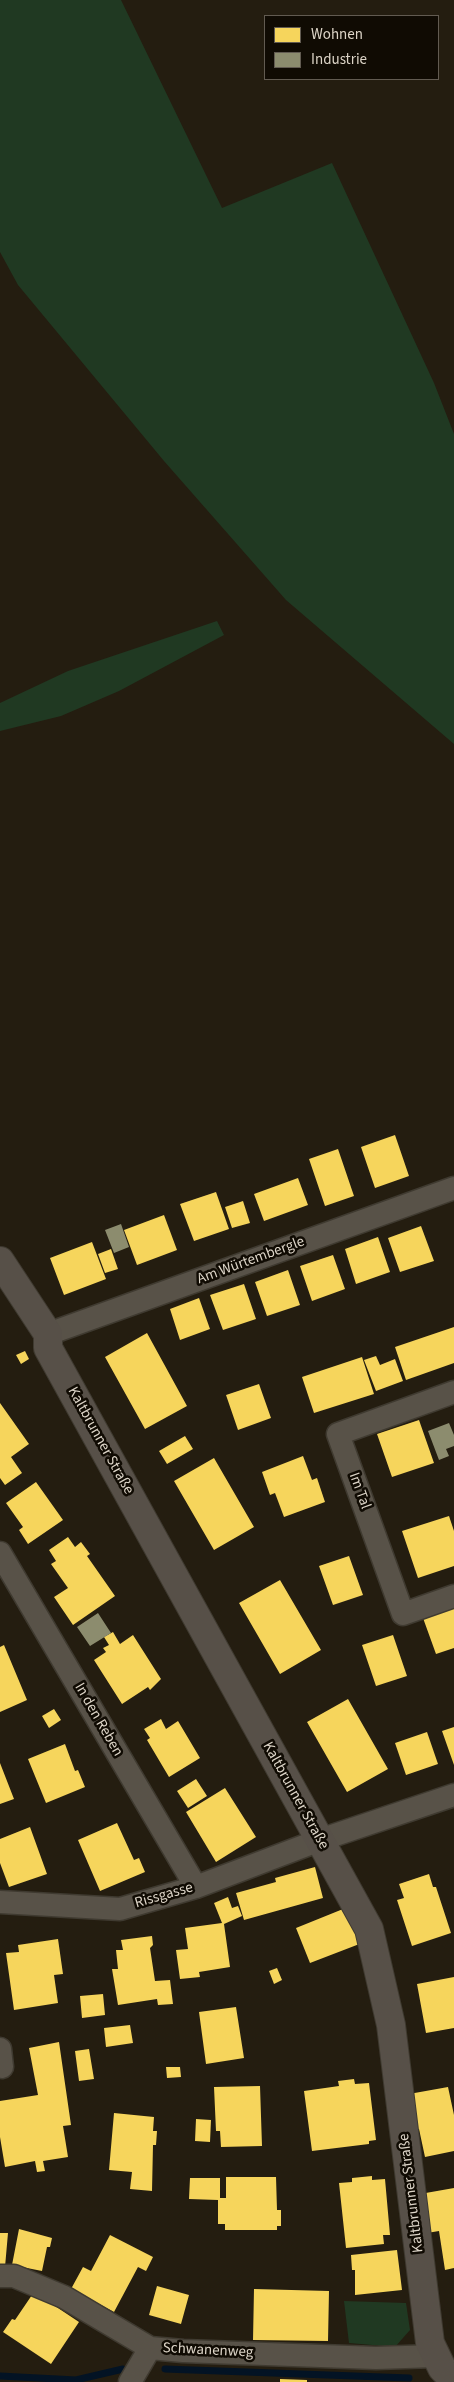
<!DOCTYPE html>
<meta charset="utf-8">
<style>
body{margin:0}
#map{position:relative;width:454px;height:2382px;overflow:hidden;background:#241d10;font-family:"Source Sans 3",sans-serif}
canvas{display:block}
.legend{position:absolute;left:264px;top:15px;width:175px;height:65px;box-sizing:border-box;background:#100b03;border:1px solid #625b51;margin:0;padding:6px 9px;list-style:none;font-size:15px;color:#dcd4c7}
.legend li{display:flex;align-items:center;gap:10px;height:25px}
.legend b{width:25px;border:1px solid #625b51}
</style>
<div id="map">
<canvas width="454" height="2382"></canvas>
<ul class="legend">
<li><b style="height:14px;background:#f6d55c"></b>Wohnen</li>
<li><b style="height:14px;background:#8c8c6e"></b>Industrie</li>
</ul>
</div>
<script>
const context = document.querySelector('canvas').getContext('2d');
context.lineJoin = 'round';
function paint(path, color) { context.fillStyle = color; context.fill(path, 'evenodd'); }
const poly = rows => new Path2D(rows.map(r => 'M' + r).join(''));
function strokePath(path, color, width, dash) { context.strokeStyle = color; context.lineWidth = width; context.lineCap = dash ? 'butt' : 'round'; context.setLineDash(dash || []); context.stroke(path); }
function label(font, color, halo, rows, align = 'center') {
  context.font = font + ' "Source Sans 3",sans-serif'; context.lineWidth = 5; context.setLineDash([]); context.textBaseline = 'middle'; context.strokeStyle = halo; context.fillStyle = color; for (const [text, x, y, turn = 0] of rows) {
    context.save(); context.translate(x, y); context.rotate((+turn || 0) * Math.PI / 180); context.textAlign = isNaN(turn) ? turn : align; if (halo) context.strokeText(text, 0, 0); context.fillText(text, 0, 0); context.restore();
  }
}
const green = poly([
 [0,0,121,0,222,208,332,163,434,383,454,434,454,744,286,600,164,461,18,285,0,252],
 [217,621,224,635,119,691,61,716,0,731,0,703,68,671],
 [344,2301,406,2303,410,2330,395,2347,349,2343]
]);
const homes = poly([
 [395,1135,409,1176,375,1188,361,1147],
 [338,1149,354,1196,325,1206,309,1159],
 [298,1178,308,1205,264,1221,254,1194],
 [216,1192,229,1229,194,1241,180,1204],
 [243,1201,250,1223,232,1228,225,1207],
 [164,1215,177,1250,137,1265,124,1230],
 [421,1226,434,1261,400,1272,388,1238],
 [378,1237,390,1272,356,1284,345,1249],
 [92,1242,106,1279,64,1295,50,1258],
 [111,1249,118,1269,105,1273,98,1254],
 [333,1255,345,1289,312,1301,300,1266],
 [288,1270,300,1305,267,1316,255,1282],
 [244,1284,256,1319,223,1330,210,1295],
 [199,1298,210,1329,180,1340,170,1309],
 [454,1327,454,1363,406,1380,395,1347],
 [147,1333,187,1406,145,1429,105,1357],
 [25,1351,29,1359,21,1364,16,1355],
 [376,1356,380,1365,395,1359,403,1381,376,1391,364,1360],
 [362,1357,374,1394,314,1413,302,1377],
 [259,1384,271,1418,238,1430,226,1395],
 [0,1403,29,1444,11,1457,22,1473,5,1485,0,1478],
 [419,1420,434,1463,392,1477,377,1434],
 [185,1436,193,1449,167,1464,159,1451],
 [303,1456,312,1480,317,1478,325,1502,284,1517,275,1493,270,1495,262,1472],
 [214,1458,254,1527,214,1550,174,1481],
 [36,1482,63,1520,28,1544,19,1530,23,1527,6,1503],
 [449,1516,454,1531,454,1566,418,1578,402,1531],
 [68,1537,75,1547,81,1542,90,1554,87,1556,115,1596,73,1625,54,1597,68,1588,51,1564,56,1561,49,1550],
 [349,1556,363,1595,333,1605,319,1566],
 [280,1580,321,1650,280,1674,239,1603],
 [454,1608,454,1648,436,1654,423,1618],
 [113,1632,120,1644,133,1635,161,1679,150,1690,148,1687,122,1704,94,1660,106,1652,103,1648,109,1645,104,1637],
 [393,1635,407,1676,376,1686,362,1645],
 [4,1645,27,1700,0,1712,0,1647],
 [348,1699,388,1769,347,1792,307,1722],
 [54,1709,61,1720,49,1728,42,1716],
 [161,1719,166,1729,178,1721,200,1758,169,1777,147,1740,150,1738,144,1729],
 [454,1727,454,1765,442,1731],
 [427,1732,438,1764,406,1775,395,1743],
 [65,1744,75,1771,78,1770,85,1787,46,1803,28,1759],
 [0,1763,14,1799,0,1804],
 [196,1779,207,1796,188,1808,177,1791],
 [225,1788,256,1837,216,1862,186,1812],
 [117,1823,134,1860,139,1858,145,1872,100,1891,78,1840],
 [30,1827,47,1874,9,1887,0,1863,0,1839],
 [315,1867,323,1898,244,1920,236,1893,276,1882,275,1878],
 [429,1874,433,1887,436,1887,451,1933,412,1946,397,1900,404,1898,399,1884],
 [228,1897,232,1908,238,1906,242,1916,224,1924,230,1967,199,1972,200,1977,180,1979,176,1950,188,1949,185,1928,222,1923,214,1903],
 [348,1907,362,1943,310,1963,296,1928],
 [152,1936,153,1945,150,1948,155,1981,170,1980,173,2004,158,2005,157,1999,118,2005,112,1969,118,1969,116,1950,123,1950,121,1940],
 [58,1939,63,1974,54,1975,58,2003,14,2010,6,1953,19,1952,18,1945],
 [277,1968,282,1980,274,1984,269,1971],
 [454,1977,454,2028,426,2033,417,1984],
 [103,1994,105,2015,82,2018,80,1996],
 [236,2007,244,2058,206,2064,199,2012],
 [130,2025,133,2043,106,2047,104,2028],
 [59,2042,71,2125,63,2126,68,2157,43,2161,45,2171,37,2172,35,2161,5,2167,0,2137,0,2101,38,2095,29,2048],
 [89,2049,94,2079,79,2081,75,2051],
 [166,2067,180,2067,181,2077,167,2078],
 [354,2079,355,2084,369,2083,376,2140,369,2141,369,2144,312,2151,304,2091,339,2086,338,2081],
 [260,2086,262,2146,221,2147,220,2131,216,2131,214,2087],
 [448,2087,454,2115,454,2151,425,2157,419,2129,416,2129,409,2094],
 [114,2113,154,2117,153,2131,157,2131,156,2145,153,2145,152,2191,130,2189,132,2172,109,2170],
 [196,2119,211,2120,210,2142,195,2141],
 [372,2176,372,2180,385,2179,390,2235,383,2235,384,2244,346,2248,339,2183,352,2182,352,2178],
 [226,2177,276,2177,277,2210,281,2210,281,2226,277,2226,277,2230,225,2230,225,2224,218,2224,218,2200,189,2199,190,2178,220,2178,220,2198,226,2198],
 [454,2188,454,2268,445,2270,439,2231,427,2233,420,2194],
 [19,2229,52,2238,50,2247,47,2247,42,2271,12,2265],
 [0,2233,8,2233,5,2267,0,2267],
 [110,2235,153,2257,146,2271,138,2267,114,2312,71,2289,83,2267,91,2271],
 [397,2250,402,2290,355,2295,355,2270,352,2270,351,2255],
 [157,2286,189,2295,181,2324,149,2315],
 [254,2289,329,2291,328,2341,253,2340],
 [34,2292,79,2322,51,2364,3,2332,12,2319,15,2320],
 [280,2379,307,2380,307,2382,280,2382]
]);
const industry = poly([
 [121,1224,129,1247,114,1253,105,1230],
 [449,1423,454,1435,454,1446,446,1449,449,1456,439,1460,428,1431],
 [98,1613,111,1633,90,1646,77,1627]
]);
const stream = poly([
 [165,2369,409,2378],
 [0,2376,76,2380,123,2369]
]);
const street = poly([
 [48,1334,454,1188],
 [454,1392,338,1434,403,1614,454,1596],
 [0,1553,196,1887],
 [0,1902,120,1909,196,1887,320,1840,454,1795],
 [0,2049,2,2067],
 [0,2276,14,2276,64,2297,150,2348,183,2351,376,2358,435,2356],
 [130,2382,150,2348]
]);
const secondary = poly([
 [0,1261,48,1334,48,1348,369,1929,391,2025,430,2343,442,2368,454,2380]
]);
const streetNames = [
 ["Am Würtembergle",251,1261,-20],
 ["Kaltbrunner Straße",100,1441,61],
 ["Im Tal",359,1491,70],
 ["In den Reben",98,1720,60],
 ["Kaltbrunner Straße",295,1796,61],
 ["Rissgasse",164,1896,-16],
 ["Kaltbrunner Straße",412,2193,-97],
 ["Schwanenweg",208,2351,3]
];
paint(green, '#203922');
paint(homes, '#f6d55c');
paint(industry, '#8c8c6e');
strokePath(stream, '#031324', 7);
strokePath(street, '#3f3a30', 25);
strokePath(secondary, '#3f3a30', 30);
strokePath(street, '#585248', 22);
strokePath(secondary, '#575048', 28);
label('15px', '#dcd4c7', '#100b03', streetNames);
</script>
